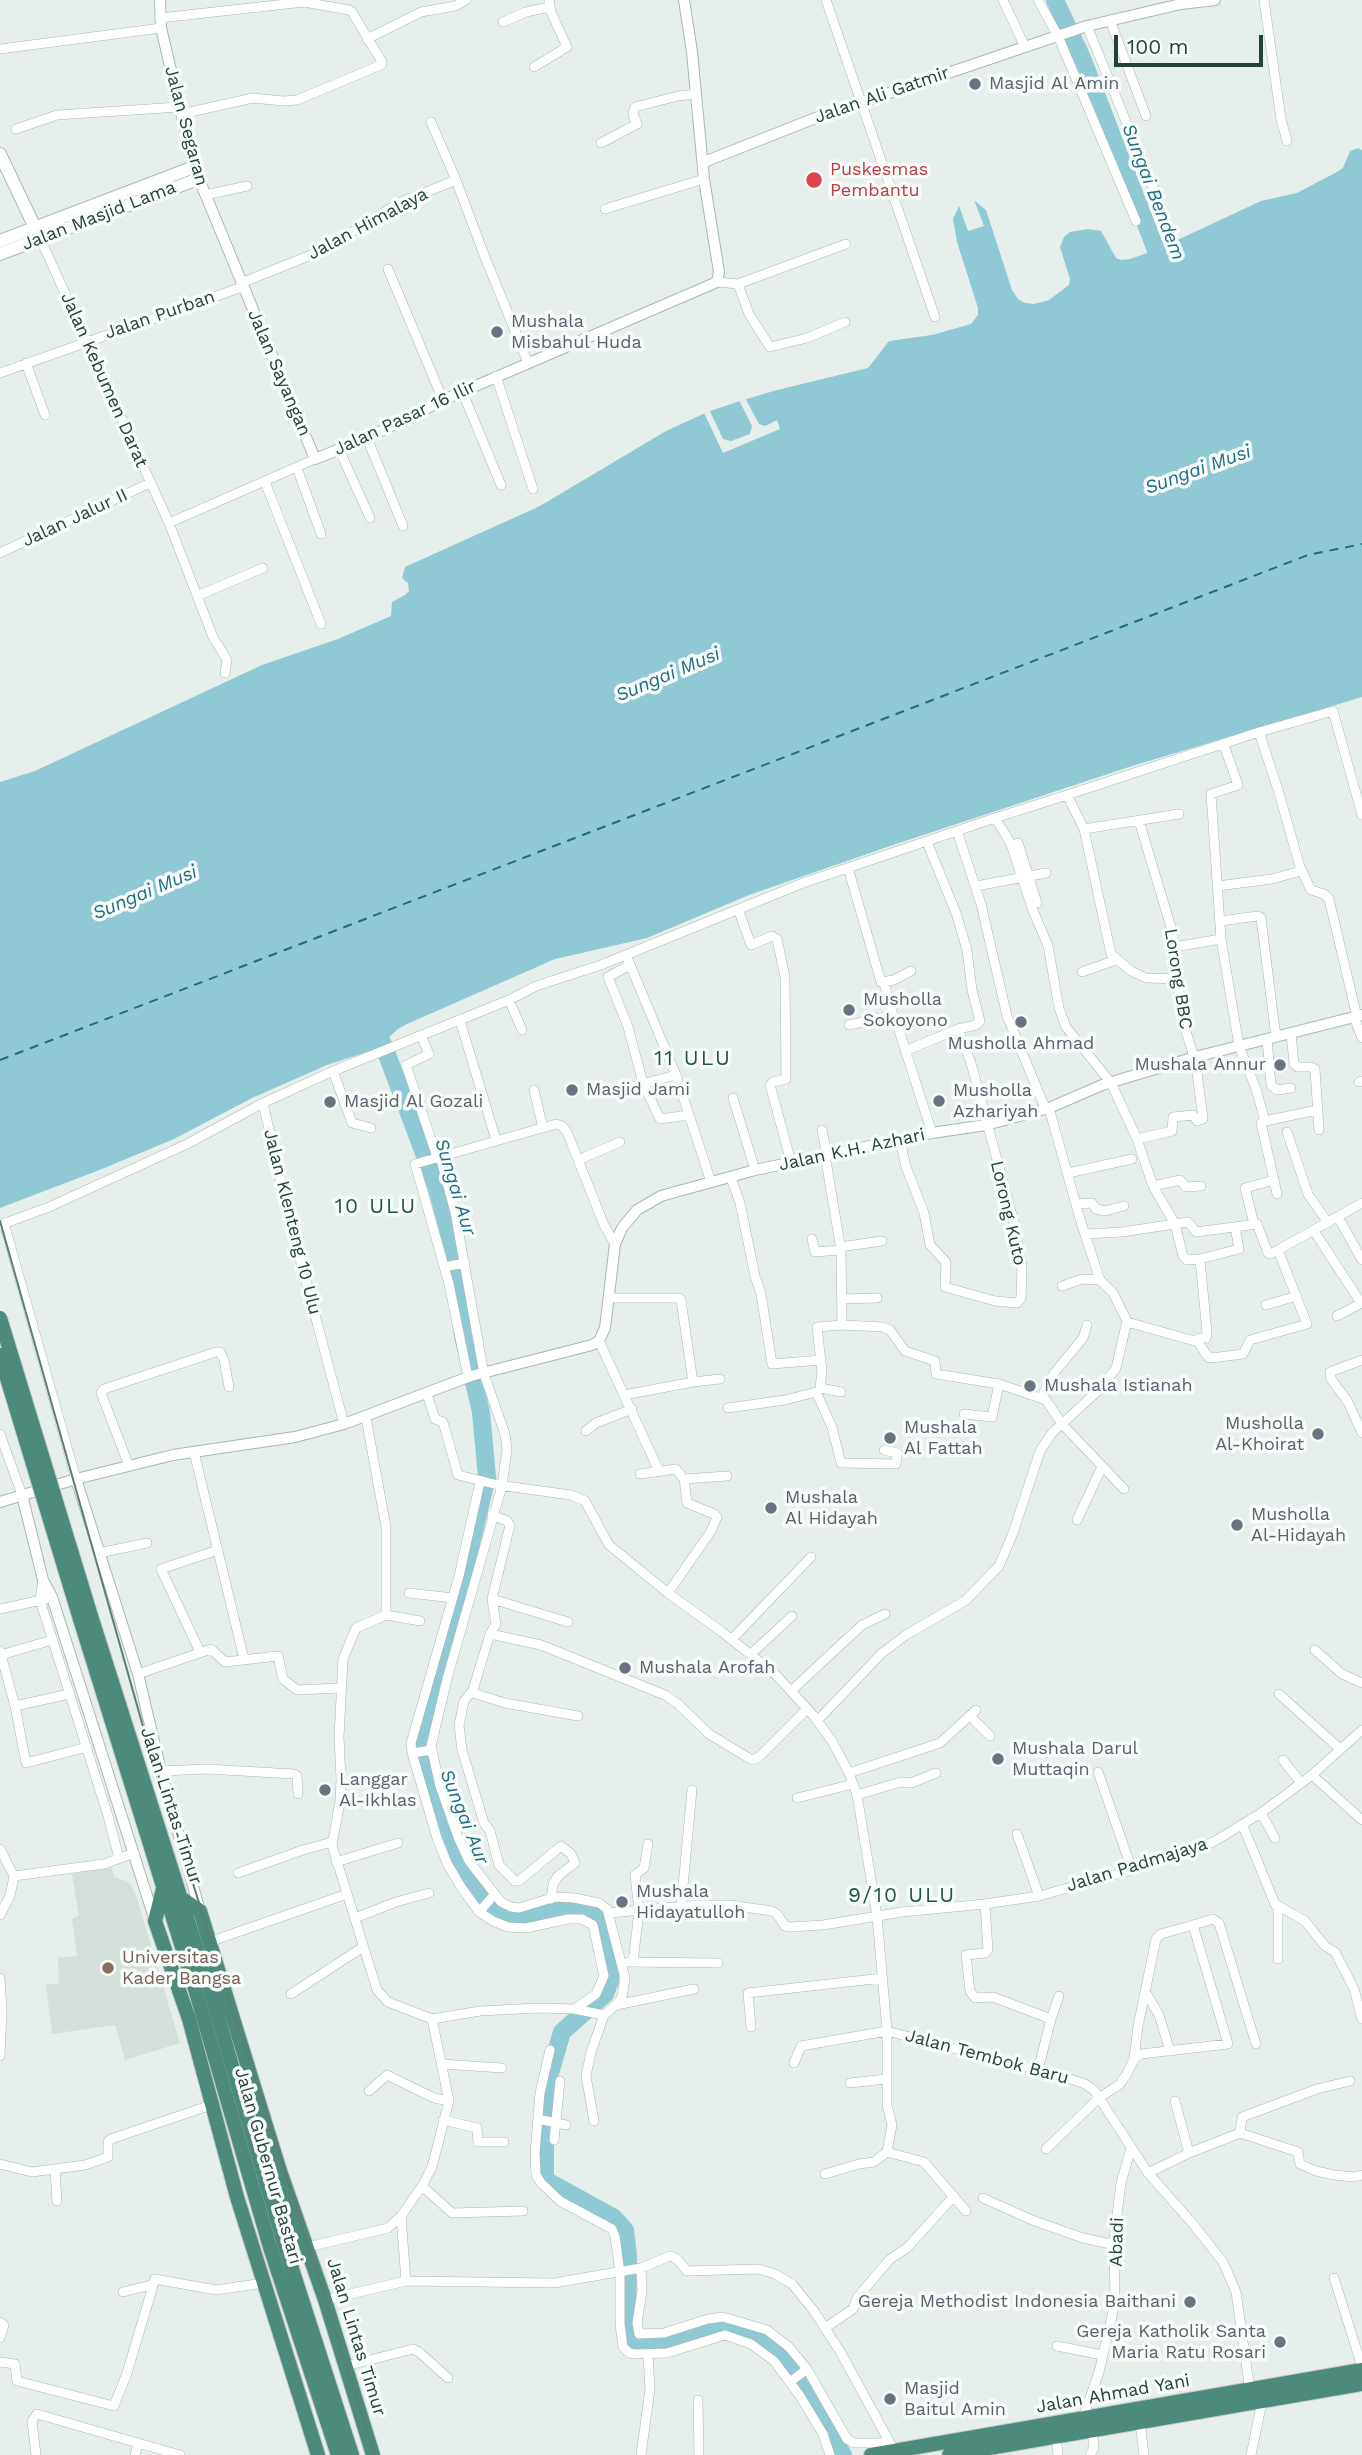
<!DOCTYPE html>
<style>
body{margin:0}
#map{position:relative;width:1362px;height:2455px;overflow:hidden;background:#e6efeb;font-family:"Work Sans",sans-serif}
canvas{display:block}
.scale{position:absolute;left:1114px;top:35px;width:149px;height:32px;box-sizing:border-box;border:4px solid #24423a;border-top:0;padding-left:9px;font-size:21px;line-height:24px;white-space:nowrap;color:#24423a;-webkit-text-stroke:5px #f7fbf9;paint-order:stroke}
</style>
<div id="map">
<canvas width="1362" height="2455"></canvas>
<div class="scale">100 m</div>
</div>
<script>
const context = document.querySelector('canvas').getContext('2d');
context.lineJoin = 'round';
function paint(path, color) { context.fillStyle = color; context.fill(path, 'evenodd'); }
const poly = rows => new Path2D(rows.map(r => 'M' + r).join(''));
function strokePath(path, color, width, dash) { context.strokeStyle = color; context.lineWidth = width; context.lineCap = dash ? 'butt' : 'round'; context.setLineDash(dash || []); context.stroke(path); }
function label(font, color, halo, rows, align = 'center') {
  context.font = font + ' "Work Sans",sans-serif'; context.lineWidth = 7; context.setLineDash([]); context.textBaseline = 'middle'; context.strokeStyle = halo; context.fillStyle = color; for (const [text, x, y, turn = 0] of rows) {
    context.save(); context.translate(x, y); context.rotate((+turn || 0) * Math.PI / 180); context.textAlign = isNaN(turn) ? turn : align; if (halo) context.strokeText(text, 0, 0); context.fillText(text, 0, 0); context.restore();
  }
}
const built = poly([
 [112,1868,114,1877,126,1881,131,1885,136,1895,180,2043,125,2060,115,2025,52,2034,46,1985,59,1983,58,1958,77,1956,72,1919,79,1916,72,1874]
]);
const water = poly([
 [1358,148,1362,150,1362,697,1132,766,890,846,749,895,647,938,555,959,407,1024,398,1029,376,1049,327,1065,252,1098,174,1139,102,1169,0,1208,0,782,35,771,262,665,338,639,391,616,392,602,405,595,409,591,408,583,402,578,405,567,540,506,666,431,710,411,740,401,777,390,868,368,889,341,932,335,971,324,978,315,978,308,957,242,953,219,959,206,967,201,975,201,986,210,1012,290,1018,299,1025,303,1034,304,1049,300,1069,285,1070,279,1060,247,1064,237,1070,232,1088,229,1101,231,1116,258,1121,260,1130,259,1156,250,1261,201,1297,193,1337,172,1343,168,1350,151]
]);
const pier = poly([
 [973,197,984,226,968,231,958,203,966,198],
 [744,396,759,424,765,426,777,420,780,429,723,453,704,413,710,411,723,439,731,441,750,434,752,426,738,398]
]);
const river = poly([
 [1055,0,1082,58,1156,250,1162,274],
 [383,1044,436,1185,451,1240,463,1336,481,1412,487,1477,441,1669,418,1748,423,1771,461,1872,481,1898,494,1911,511,1916,538,1913,557,1908,582,1908,596,1917,610,1966,610,1981,605,1994,562,2032,548,2080,545,2124,545,2180,614,2218,625,2230,628,2255,627,2331,633,2340,661,2344,717,2325,751,2335,771,2348,791,2370,813,2401,843,2455]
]);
const ferry = poly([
 [0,1060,1308,555,1362,544]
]);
const minor = poly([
 [826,0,935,317],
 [1003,0,1025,47],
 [1038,0,1058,36,1136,221],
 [1264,0,1281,119,1287,141],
 [160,18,304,2,349,10,352,12,382,62,381,65,297,100,283,101,253,98,181,114],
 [1110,20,1146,116],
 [503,22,526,12,549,7],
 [1087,26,1161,207],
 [367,39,421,12,455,6,466,0],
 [0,49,161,28],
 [534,67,567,47,551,12,549,0],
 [431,122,456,180,483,252,528,363],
 [16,129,57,115,179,107],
 [601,143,637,124,633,114,635,107,678,96,695,94],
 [205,195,247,186],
 [605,209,704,179],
 [40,238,169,523,213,637,227,660,225,673],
 [388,269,443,400],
 [717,282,738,284,846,244],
 [241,283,321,251,399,203,456,180],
 [738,284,749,314,770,347,807,338,845,322],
 [26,363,45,415],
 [0,373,242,287],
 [496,376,533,489],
 [462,391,501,485],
 [367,438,403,526],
 [339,449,370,518],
 [297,468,321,534],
 [265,482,321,624],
 [169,523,315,459],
 [0,553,150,483],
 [197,596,263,568],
 [1259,732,1279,793,1300,867,1311,890,1324,894,1329,899,1357,1017],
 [1224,745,1238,785,1211,794,1221,939,1239,1046,1256,1089,1265,1121,1261,1123,1274,1180,1245,1188,1254,1224],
 [1067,795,1259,732,1333,711,1362,815],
 [1179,814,1084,829,1111,954,1131,971,1146,978,1179,979],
 [995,818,1011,844,1032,908,1048,946,1059,1008,1066,1027,1111,1083,1137,1139,1172,1131,1173,1117,1193,1115,1197,1121,1203,1119,1195,1057],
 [1139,821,1173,934,1174,955,1183,1022,1194,1057],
 [957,831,981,904,1007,1016,1045,1108],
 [1018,843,1037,903],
 [848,868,881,982,894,980,911,971],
 [976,886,1046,873],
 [1217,886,1272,879,1301,871],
 [738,909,751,945,772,936,777,939,785,977,786,1079,773,1082,770,1085,791,1162],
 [1220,921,1258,916,1261,918,1276,1037],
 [1174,947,1221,939],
 [626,955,676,1075,711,1182],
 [630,965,608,977,628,1027,643,1083,660,1119,689,1115],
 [1082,972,1116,960],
 [884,983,893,1016],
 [509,1000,522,1030],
 [1354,1017,1362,1038],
 [461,1024,496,1140],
 [849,1025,890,1016,895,1018,932,1133],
 [1291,1033,1294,1064,1298,1067,1311,1067,1315,1069,1319,1130],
 [1267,1039,1271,1085,1277,1090,1291,1088],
 [423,1040,429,1054,406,1065,437,1157],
 [905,1051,958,1029],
 [333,1071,352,1123,371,1128],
 [1359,1082,1362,1081],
 [623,1089,676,1075],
 [534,1090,543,1128],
 [733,1098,755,1170],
 [263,1103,333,1071,509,1000,536,986,601,965,803,883,995,818,1067,795,1084,829],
 [1265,1121,1317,1110],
 [822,1130,827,1155],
 [1287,1132,1308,1194,1328,1223],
 [1137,1139,1153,1186,1175,1224,1183,1256,1187,1260,1200,1259],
 [900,1140,906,1167,924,1213,930,1245,946,1262,945,1287,995,1301,1017,1303,1021,1298,1022,1265,1013,1219,971,1063,958,1029,976,1025,980,1021,972,990,967,950,956,913,927,842],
 [825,1155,841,1250,842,1325],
 [578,1160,620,1142],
 [1068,1173,1132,1159],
 [731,1178,740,1203,755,1276,761,1294,772,1364,821,1360],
 [1274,1180,1277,1194],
 [1153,1186,1180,1180,1186,1187,1201,1186],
 [1076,1204,1092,1203,1096,1209,1105,1211,1124,1206],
 [1338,1217,1362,1260],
 [4,1223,76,1479],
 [0,1225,49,1207,187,1144,263,1103,290,1221,344,1424],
 [1314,1231,1361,1303],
 [1086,1234,1122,1232,1188,1222,1196,1232,1257,1224,1268,1253,1270,1254,1278,1250],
 [812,1239,815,1252,841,1250],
 [840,1247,882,1241],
 [444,1267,465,1263],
 [1062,1286,1082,1279,1100,1280],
 [608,1298,679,1298,681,1300,693,1382,720,1379],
 [842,1299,877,1298],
 [1266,1305,1297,1296],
 [1337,1316,1362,1303],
 [1127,1322,1198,1342,1208,1357,1211,1358,1243,1354,1250,1340,1307,1324,1278,1250,1362,1203],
 [599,1341,659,1471],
 [1198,1342,1199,1338,1206,1338,1207,1333,1200,1259,1239,1249,1235,1227],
 [1362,1360,1330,1372,1331,1379,1348,1402,1362,1433],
 [468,1377,449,1284,415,1164,556,1124,562,1126,567,1132,604,1225,615,1244],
 [999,1384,1046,1400,1062,1424,1124,1489],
 [841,1392,820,1388,822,1371,817,1327,842,1325,883,1327,890,1330,905,1351,935,1361,936,1374,999,1384,992,1417,964,1414],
 [427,1394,435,1419,443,1422,458,1475,498,1485,571,1495,585,1501,609,1545,668,1593,722,1632,775,1674,813,1715,832,1741,849,1773,857,1795,877,1916,887,2031,1068,2078,1085,2084,1094,2090,1148,2173,1193,2224,1223,2262,1236,2292,1250,2391],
 [624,1395,693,1382],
 [1041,1398,1055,1372,1083,1338,1087,1325],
 [728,1408,785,1400,816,1392,832,1427,841,1463,896,1464,897,1453,884,1450],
 [366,1418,386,1527,386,1615,356,1628,343,1659,339,1737,341,1779,340,1802,332,1845,377,1990,388,2002,432,2019,480,2011,538,2008,574,2009,604,2015,616,2005,622,1997,625,1978,607,1909,599,1903,574,1898,555,1897,519,1908,511,1907,501,1902,469,1861,458,1837,440,1786,431,1746,447,1679,502,1486,507,1449,505,1434,484,1374,455,1212,440,1156],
 [586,1431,596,1423,632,1409],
 [0,1434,22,1495],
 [194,1452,244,1659],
 [129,1466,101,1393,104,1389,216,1352,220,1352,224,1360,229,1387],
 [640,1474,676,1469,684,1479,687,1503,714,1514,717,1517,711,1531,668,1593],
 [684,1479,727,1476],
 [480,1482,459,1576,411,1743,412,1753,437,1838,447,1863,461,1887,479,1912,493,1921,508,1927,526,1928,568,1919,582,1919,593,1925,604,1976,596,1994,575,2009],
 [492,1515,507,1521,510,1525,492,1599,568,1622],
 [1077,1520,1102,1467],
 [99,1553,147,1543],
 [43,1580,40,1600,108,1816,119,1858],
 [409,1593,453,1598],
 [492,1599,496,1624,490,1634,473,1690,476,1694,505,1703,578,1716],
 [0,1609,46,1599],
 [386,1615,420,1621],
 [490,1634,541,1645,665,1695,678,1704,709,1734,752,1760,759,1757,807,1709],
 [732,1639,811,1557],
 [1315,1650,1342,1674,1362,1683],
 [0,1651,15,1706,69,1694],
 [200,1652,161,1569,218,1550],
 [751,1654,792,1616],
 [1,1655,52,1640],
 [138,1674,211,1649,225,1662,278,1656,283,1679,297,1690,340,1688],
 [473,1690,464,1701,459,1725,462,1750,484,1823,490,1831,499,1865,515,1881,519,1881,561,1846,571,1854,575,1863,558,1876,553,1884,551,1899],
 [791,1691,862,1625,885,1614],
 [1279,1694,1340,1749],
 [15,1706,26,1763,87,1747],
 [971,1717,990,1736],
 [817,1721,882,1653,906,1635,966,1600,999,1566,1013,1533,1040,1451,1052,1433,1101,1388,1116,1368,1127,1321,1113,1293,1100,1280,1080,1219,1049,1108],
 [412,1753,432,1750],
 [1283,1760,1301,1783],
 [161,1771,207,1769,294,1774,297,1776,298,1794],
 [1098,1772,1132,1870],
 [849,1773,940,1743,976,1710],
 [1312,1775,1362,1820],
 [857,1795,901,1782,911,1783,936,1773],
 [797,1798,853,1784],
 [1261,1813,1275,1838],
 [1243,1826,1275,1904,1305,1921,1325,1946,1335,1952,1354,1989,1362,2019],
 [1017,1834,1039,1896],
 [0,1849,14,1876,10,1896,0,1915],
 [336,1862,398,1843],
 [238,1873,303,1850,332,1842],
 [14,1876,104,1864,134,1853],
 [985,1904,988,1950,985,1953,966,1955,970,1991,975,1998,993,1997,1051,2019,1038,2070],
 [1278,1906,1278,1959],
 [681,1907,692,1790],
 [479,1912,494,1895],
 [609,1913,698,1905,729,1905,772,1911,777,1914,785,1926,790,1927,823,1925,902,1912,985,1904,1039,1896,1132,1870,1196,1850,1215,1841,1261,1813,1312,1775,1362,1730],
 [355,1918,396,1902,429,1893],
 [1193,1925,1213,1919,1219,1923,1256,2044],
 [209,1942,347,1894],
 [628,1962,718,1963],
 [633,1962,639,1911,635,1875,644,1868,648,1844],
 [0,1978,2,2011,0,2012],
 [1145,1991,1159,2015,1170,2051],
 [291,1994,363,1947],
 [616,2005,694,1989],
 [1051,2019,1059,1996],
 [751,2027,748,1993,883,1978],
 [550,2050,540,2093,535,2153,536,2175,541,2183,560,2201,612,2229,615,2236,620,2273,620,2324,623,2347,629,2353,635,2354,667,2353,725,2335,751,2344,774,2361,800,2396,823,2434,830,2455],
 [0,2056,2,2011],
 [794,2063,801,2046,887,2031,887,2105,892,2125,887,2152,924,2162,966,2211],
 [442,2064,502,2068],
 [850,2083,886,2079],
 [369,2091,387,2075,434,2098,449,2101],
 [1175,2101,1189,2153],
 [538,2119,566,2125],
 [443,2120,477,2128,478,2142,504,2142],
 [594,2121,586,2076,591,2052,604,2015],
 [1240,2133,1242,2117,1317,2089,1350,2081],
 [554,2140,560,2081],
 [1046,2149,1100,2097,1119,2085,1127,2074,1134,2059,1141,2054,1228,2044,1193,1925,1161,1934,1156,1939,1138,2026,1134,2059],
 [0,2164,32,2172,85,2165,108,2157,108,2142,111,2139,211,2105],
 [55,2170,57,2201],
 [1148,2173,1189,2153,1240,2133,1298,2152,1300,2164,1316,2171,1334,2175,1354,2177,1362,2175],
 [825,2174,859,2164,874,2162,887,2152],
 [422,2186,452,2213,523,2211],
 [983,2198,1032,2220,1083,2238,1115,2245],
 [401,2216,406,2281],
 [308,2247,388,2228,401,2216,422,2186,432,2167,449,2101,432,2019],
 [641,2268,642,2291,637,2323,639,2334,664,2333,708,2319,723,2317,767,2330,789,2347,807,2369,847,2439,854,2443,890,2443],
 [1334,2278,1362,2367],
 [123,2292,151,2285],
 [325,2300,406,2281,554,2283,641,2268,670,2256,677,2259,687,2271,759,2269,775,2274,792,2284,814,2311,841,2353,895,2452],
 [0,2322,4,2325,0,2338],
 [825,2328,853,2309,857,2298,890,2259,907,2248,954,2196],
 [1057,2346,1103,2355],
 [0,2362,15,2364,17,2381,114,2406,127,2373,155,2279,216,2290,264,2283],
 [346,2366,413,2349,419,2352,448,2378],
 [790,2382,807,2369],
 [698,2400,699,2455],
 [1083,2418,1099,2372,1115,2303,1114,2239,1121,2183,1131,2148],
 [1140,2422,1144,2455],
 [1056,2436,1058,2455],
 [36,2455,32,2421,37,2414,138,2443],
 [135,2455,138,2443,180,2455],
 [641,2455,650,2389,648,2355],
 [1090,2455,1094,2448,1092,2430],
 [1251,2455,1262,2402]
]);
const tertiary = poly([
 [160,0,161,28,194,167,315,459,367,438,443,400,717,282,719,272,704,179,692,52,684,0],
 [704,162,818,117,1087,26,1181,4,1215,0],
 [76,1479,138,1674,161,1771,200,1911],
 [22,1495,43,1580,52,1597,155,1921],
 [0,1502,76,1479,173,1455,295,1437,344,1424,471,1376,592,1345,599,1341,605,1328,615,1244,622,1228,637,1210,661,1196,755,1170,932,1133,986,1125,1049,1108,1102,1085,1195,1057,1362,1015]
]);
const secondary = poly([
 [0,154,38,234],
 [0,241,194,167],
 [0,254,198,179]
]);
const trunk = poly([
 [91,1616,210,1990,284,2244,352,2455],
 [80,1619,195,1989,270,2247,338,2455],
 [163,1889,155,1921,189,2019,237,2197,318,2455],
 [181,1898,200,1911,280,2171,325,2300,373,2455],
 [871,2455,1362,2370],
 [949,2455,1362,2384]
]);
const tram = poly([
 [0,1221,144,1730,375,2455]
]);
const trunkBridge = poly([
 [0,1318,91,1616],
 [0,1355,80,1619]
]);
const markers = [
 [975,84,7,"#6b7280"],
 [814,180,9,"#e0444e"],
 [497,332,7,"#6b7280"],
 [849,1010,7,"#6b7280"],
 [1021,1022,7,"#6b7280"],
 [1280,1065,7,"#6b7280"],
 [572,1090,7,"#6b7280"],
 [939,1101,7,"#6b7280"],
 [330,1102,7,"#6b7280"],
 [1030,1386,7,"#6b7280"],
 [1318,1434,7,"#6b7280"],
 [890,1438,7,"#6b7280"],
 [771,1508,7,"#6b7280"],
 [1237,1525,7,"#6b7280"],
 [625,1668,7,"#6b7280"],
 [998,1759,7,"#6b7280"],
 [325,1790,7,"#6b7280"],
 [622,1902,7,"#6b7280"],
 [108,1968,7,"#8d6e63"],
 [1190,2302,7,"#6b7280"],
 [1280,2342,7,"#6b7280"],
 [890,2399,7,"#6b7280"]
];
const worshipNames = [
 ["Masjid Al Amin",989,84],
 ["Mushala",511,322],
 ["Misbahul Huda",511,343],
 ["Musholla",863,1000],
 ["Sokoyono",863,1021],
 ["Musholla Ahmad",1021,1044,"center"],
 ["Mushala Annur",1266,1065,"right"],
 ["Masjid Jami",586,1090],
 ["Musholla",953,1091],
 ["Azhariyah",953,1112],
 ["Masjid Al Gozali",344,1102],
 ["Mushala Istianah",1044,1386],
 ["Musholla",1304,1424,"right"],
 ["Al-Khoirat",1304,1445,"right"],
 ["Mushala",904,1428],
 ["Al Fattah",904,1449],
 ["Mushala",785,1498],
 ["Al Hidayah",785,1519],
 ["Musholla",1251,1515],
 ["Al-Hidayah",1251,1536],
 ["Mushala Arofah",639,1668],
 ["Mushala Darul",1012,1749],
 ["Muttaqin",1012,1770],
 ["Langgar",339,1780],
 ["Al-Ikhlas",339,1801],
 ["Mushala",636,1892],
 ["Hidayatulloh",636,1913],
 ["Gereja Methodist Indonesia Baithani",1176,2302,"right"],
 ["Gereja Katholik Santa",1266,2332,"right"],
 ["Maria Ratu Rosari",1266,2353,"right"],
 ["Masjid",904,2389],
 ["Baitul Amin",904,2410]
];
const streetNames = [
 ["Jalan Ali Gatmir",882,95,-19],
 ["Jalan Segaran",186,126,75],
 ["Jalan Masjid Lama",99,216,-21],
 ["Jalan Himalaya",368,224,-28],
 ["Jalan Purban",160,315,-19],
 ["Jalan Sayangan",279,373,67],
 ["Jalan Kebumen Darat",104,380,66],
 ["Jalan Pasar 16 Ilir",405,418,-25],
 ["Jalan Jalur II",75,518,-25],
 ["Lorong BBC",1178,979,81],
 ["Jalan K.H. Azhari",852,1150,-12],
 ["Lorong Kuto",1008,1213,77],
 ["Jalan Klenteng 10 Ulu",292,1222,76],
 ["Jalan Lintas Timur",171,1806,72],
 ["Jalan Padmajaya",1137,1865,-17],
 ["Jalan Tembok Baru",987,2057,15],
 ["Jalan Gubernur Bastari",268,2166,74],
 ["Abadi",1117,2242,-88],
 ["Jalan Lintas Timur",356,2337,73],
 ["Jalan Ahmad Yani",1113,2394,-10]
];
const healthNames = [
 ["Puskesmas",830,170],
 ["Pembantu",830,191]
];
const educationNames = [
 ["Universitas",122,1958],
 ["Kader Bangsa",122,1979]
];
const waterNames = [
 ["Sungai Bendem",1153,192,69],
 ["Sungai Musi",1198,470,-20],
 ["Sungai Musi",668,675,-23],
 ["Sungai Musi",145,893,-23],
 ["Sungai Aur",455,1187,73],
 ["Sungai Aur",464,1817,68]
];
const quarterNames = [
 ["11 ULU",693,1059],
 ["10 ULU",376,1207],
 ["9/10 ULU",902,1896]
];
paint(built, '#d4dfda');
paint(water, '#8ec9d4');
paint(pier, '#e6efeb');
strokePath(river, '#8ec9d4', 18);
strokePath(ferry, '#1c6f80', 2, [9, 7]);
strokePath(minor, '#a8b8b2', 10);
strokePath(tertiary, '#a8b8b2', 12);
strokePath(secondary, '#a4bbb3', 14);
strokePath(trunk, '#c2cac8', 16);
strokePath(minor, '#fff', 9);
strokePath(tertiary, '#fff', 10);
strokePath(secondary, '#fff', 12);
strokePath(trunk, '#4c8a7c', 14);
strokePath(tram, '#5f7d75', 2);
strokePath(trunkBridge, '#c2cac8', 16, []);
strokePath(trunkBridge, '#4c8a7c', 14);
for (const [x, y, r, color] of markers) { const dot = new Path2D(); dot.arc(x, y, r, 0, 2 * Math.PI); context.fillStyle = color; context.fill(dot); strokePath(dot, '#f7fbf9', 2.5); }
label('18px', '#5b616d', '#f7fbf9', worshipNames, 'left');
label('18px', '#24423a', '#f7fbf9', streetNames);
label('18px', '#be3a42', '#f7fbf9', healthNames, 'left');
label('18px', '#785e54', '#f7fbf9', educationNames, 'left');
label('italic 19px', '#1c6f80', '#f7fbf9', waterNames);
context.letterSpacing = '2px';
label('21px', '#1f5548', '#f7fbf9', quarterNames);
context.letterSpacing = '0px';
</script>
